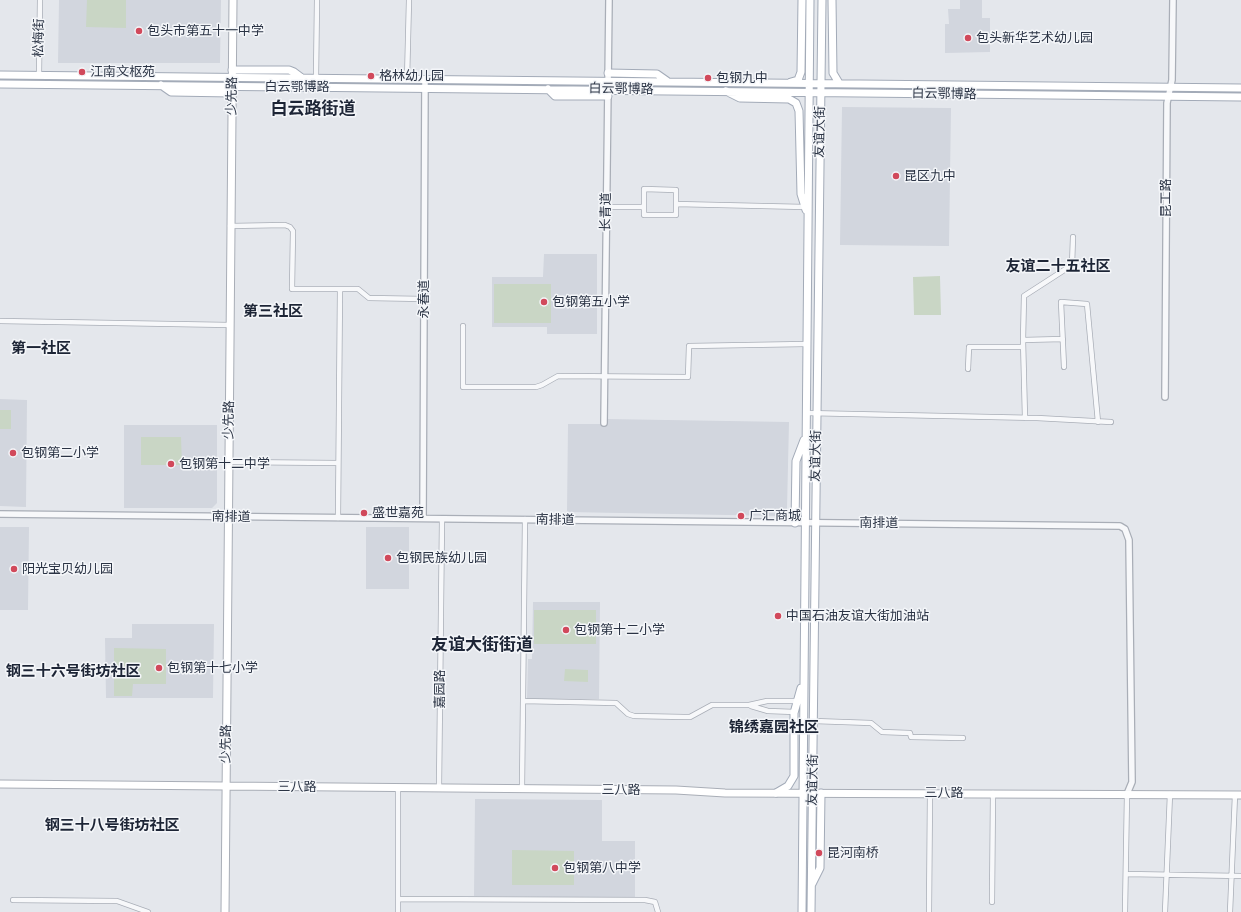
<!DOCTYPE html>
<meta charset="utf-8">
<style>
body{margin:0}
canvas{display:block;background:#e4e7ec}
</style>
<canvas width="1241" height="912"></canvas>
<script>
const context = document.querySelector('canvas').getContext('2d');
context.lineJoin = 'round';
function paint(path, color) { context.fillStyle = color; context.fill(path, 'evenodd'); }
const poly = rows => new Path2D(rows.map(r => 'M' + r).join(''));
function strokePath(path, color, width, dash) { context.strokeStyle = color; context.lineWidth = width; context.lineCap = dash ? 'butt' : 'round'; context.setLineDash(dash || []); context.stroke(path); }
function label(font, color, halo, rows, align = 'center') {
  context.font = font + ' Cabin,"Noto Sans SC",sans-serif'; context.lineWidth = 3; context.setLineDash([]); context.textBaseline = 'middle'; context.strokeStyle = halo; context.fillStyle = color; for (const [text, x, y, turn = 0] of rows) {
    context.save(); context.translate(x, y); context.rotate((+turn || 0) * Math.PI / 180); context.textAlign = isNaN(turn) ? turn : align; if (halo) context.strokeText(text, 0, 0); context.fillText(text, 0, 0); context.restore();
  }
}
const built = poly([
 [59,0,221,0,220,63,58,63],
 [960,0,982,0,982,18,990,18,990,52,945,53,945,24,949,24,948,9,960,9],
 [842,107,951,108,949,246,840,245],
 [544,254,597,254,597,334,547,334,547,327,492,327,492,277,543,277],
 [0,399,27,400,26,507,0,506],
 [606,419,789,422,787,509,781,516,567,512,568,424,606,424],
 [124,425,217,425,217,503,212,508,124,508],
 [0,527,29,527,28,610,0,610],
 [366,527,409,527,409,589,366,589],
 [533,602,600,602,599,699,527,699,528,659,532,659],
 [132,624,214,624,213,698,106,698,105,638,132,638],
 [475,799,602,800,602,841,635,841,635,898,474,896]
]);
const green = poly([
 [87,0,126,0,126,28,86,27],
 [940,276,941,315,914,315,913,277],
 [494,284,551,284,551,323,494,323],
 [0,410,11,410,11,429,0,429],
 [141,437,181,437,182,465,141,465],
 [534,610,596,610,596,644,534,644],
 [114,648,166,649,166,684,133,684,132,696,114,696],
 [565,669,588,670,588,682,564,681],
 [512,850,574,851,574,885,512,885]
]);
const minor = poly([
 [39,75,40,0],
 [316,78,317,0],
 [407,80,409,0],
 [644,189,676,190,676,215,644,215,644,189],
 [676,204,805,207],
 [606,207,644,207],
 [230,226,285,225,290,227,293,231,292,289,358,289,369,298,424,299],
 [0,321,230,325],
 [463,326,463,387,536,387,542,385,558,376,688,377,689,346,806,344],
 [1023,340,1063,339],
 [1064,367,1061,302,1087,304,1098,422],
 [968,369,969,347,1023,347],
 [806,413,1037,418,1111,422],
 [1025,418,1023,340,1024,296,1072,265,1073,237],
 [228,462,338,463],
 [338,518,340,289],
 [523,701,616,703,628,714,634,716,684,717,690,717,712,705,749,705,767,701,797,701],
 [751,706,768,711,795,712],
 [814,721,871,723,882,732,910,733,911,737,963,738],
 [398,788,398,912],
 [439,788,442,519],
 [522,789,525,519],
 [1126,874,1241,876],
 [398,899,645,900,655,902,658,912],
 [13,900,117,901,148,912],
 [992,902,993,793],
 [929,912,930,793],
 [1125,912,1127,794],
 [1165,912,1170,794],
 [1230,912,1235,795]
]);
const tertiary = poly([
 [1165,397,1167,103,1172,80,1173,0],
 [604,423,609,0],
 [0,514,1120,526,1125,529,1129,540,1132,782,1127,794],
 [423,518,425,80]
]);
const secondary = poly([
 [0,784,676,790,725,793,1241,795],
 [225,912,233,0]
]);
const primary = poly([
 [832,0,833,73,839,83],
 [232,70,289,70,294,72,302,78],
 [608,73,657,74,667,81],
 [0,75,1241,88],
 [791,82,798,80,801,72,802,0],
 [0,84,1241,97],
 [161,85,171,92,232,93],
 [548,89,555,96,608,96],
 [726,91,740,98,789,99,796,103,799,111,801,194,806,210],
 [795,523,796,461,804,440],
 [776,793,788,786,794,776,794,713,801,688],
 [812,884,820,868,821,793],
 [802,912,810,0],
 [811,912,822,0]
]);
const markers = [
 [139,31,4,"#d1495b"],
 [968,38,4,"#d1495b"],
 [82,72,4,"#d1495b"],
 [371,76,4,"#d1495b"],
 [708,78,4,"#d1495b"],
 [896,176,4,"#d1495b"],
 [544,302,4,"#d1495b"],
 [13,453,4,"#d1495b"],
 [171,464,4,"#d1495b"],
 [364,513,4,"#d1495b"],
 [741,516,4,"#d1495b"],
 [388,558,4,"#d1495b"],
 [14,569,4,"#d1495b"],
 [778,616,4,"#d1495b"],
 [566,630,4,"#d1495b"],
 [159,668,4,"#d1495b"],
 [819,853,4,"#d1495b"],
 [555,868,4,"#d1495b"]
];
const poiNames = [
 ["包头市第五十一中学",147,31],
 ["包头新华艺术幼儿园",976,38],
 ["江南文枢苑",90,72],
 ["格林幼儿园",379,76],
 ["包钢九中",716,78],
 ["昆区九中",904,176],
 ["包钢第五小学",552,302],
 ["包钢第二小学",21,453],
 ["包钢第十二中学",179,464],
 ["盛世嘉苑",372,513],
 ["广汇商城",749,516],
 ["包钢民族幼儿园",396,558],
 ["阳光宝贝幼儿园",22,569],
 ["中国石油友谊大街加油站",786,616],
 ["包钢第十二小学",574,630],
 ["包钢第十七小学",167,668],
 ["昆河南桥",827,853],
 ["包钢第八中学",563,868]
];
const streetNames = [
 ["松梅街",39,38,-89],
 ["白云鄂博路",297,87],
 ["白云鄂博路",621,89,1],
 ["白云鄂博路",944,94,1],
 ["少先路",232,96,-89],
 ["友谊大街",820,132,-89],
 ["昆工路",1166,198,-90],
 ["长青道",606,212,-89],
 ["永春道",424,299,-90],
 ["少先路",229,420,-89],
 ["友谊大街",816,456,-89],
 ["南排道",231,517,1],
 ["南排道",555,520,1],
 ["南排道",879,523],
 ["嘉园路",440,689,-90],
 ["少先路",226,744,-89],
 ["友谊大街",813,780,-89],
 ["三八路",297,787],
 ["三八路",621,790],
 ["三八路",944,793]
];
const quarterNames = [
 ["友谊二十五社区",1058,267],
 ["第三社区",273,312],
 ["第一社区",41,349],
 ["钢三十六号街坊社区",73,672],
 ["锦绣嘉园社区",774,728],
 ["钢三十八号街坊社区",112,826]
];
const districtNames = [
 ["白云路街道",313,109],
 ["友谊大街街道",482,645]
];
paint(built, '#d2d6de');
paint(green, '#c9d6c5');
strokePath(minor, '#a9aeb7', 6);
strokePath(tertiary, '#a9aeb7', 8);
strokePath(secondary, '#a9aeb7', 9);
strokePath(primary, '#a3abb8', 9);
strokePath(minor, '#f7f8fa', 4.5);
strokePath(tertiary, '#f7f8fa', 5.5);
strokePath(secondary, '#fff', 7);
strokePath(primary, '#fff', 7);
for (const [x, y, r, color] of markers) { const dot = new Path2D(); dot.arc(x, y, r, 0, 2 * Math.PI); context.fillStyle = color; context.fill(dot); strokePath(dot, '#f4f6f9', 1.5); }
label('13px', '#2b3445', '#f4f6f9', poiNames, 'left');
label('13px', '#2b3445', '#f4f6f9', streetNames);
label('bold 15px', '#1d2536', '#f4f6f9', quarterNames);
label('bold 17px', '#1d2536', '#f4f6f9', districtNames);
</script>
